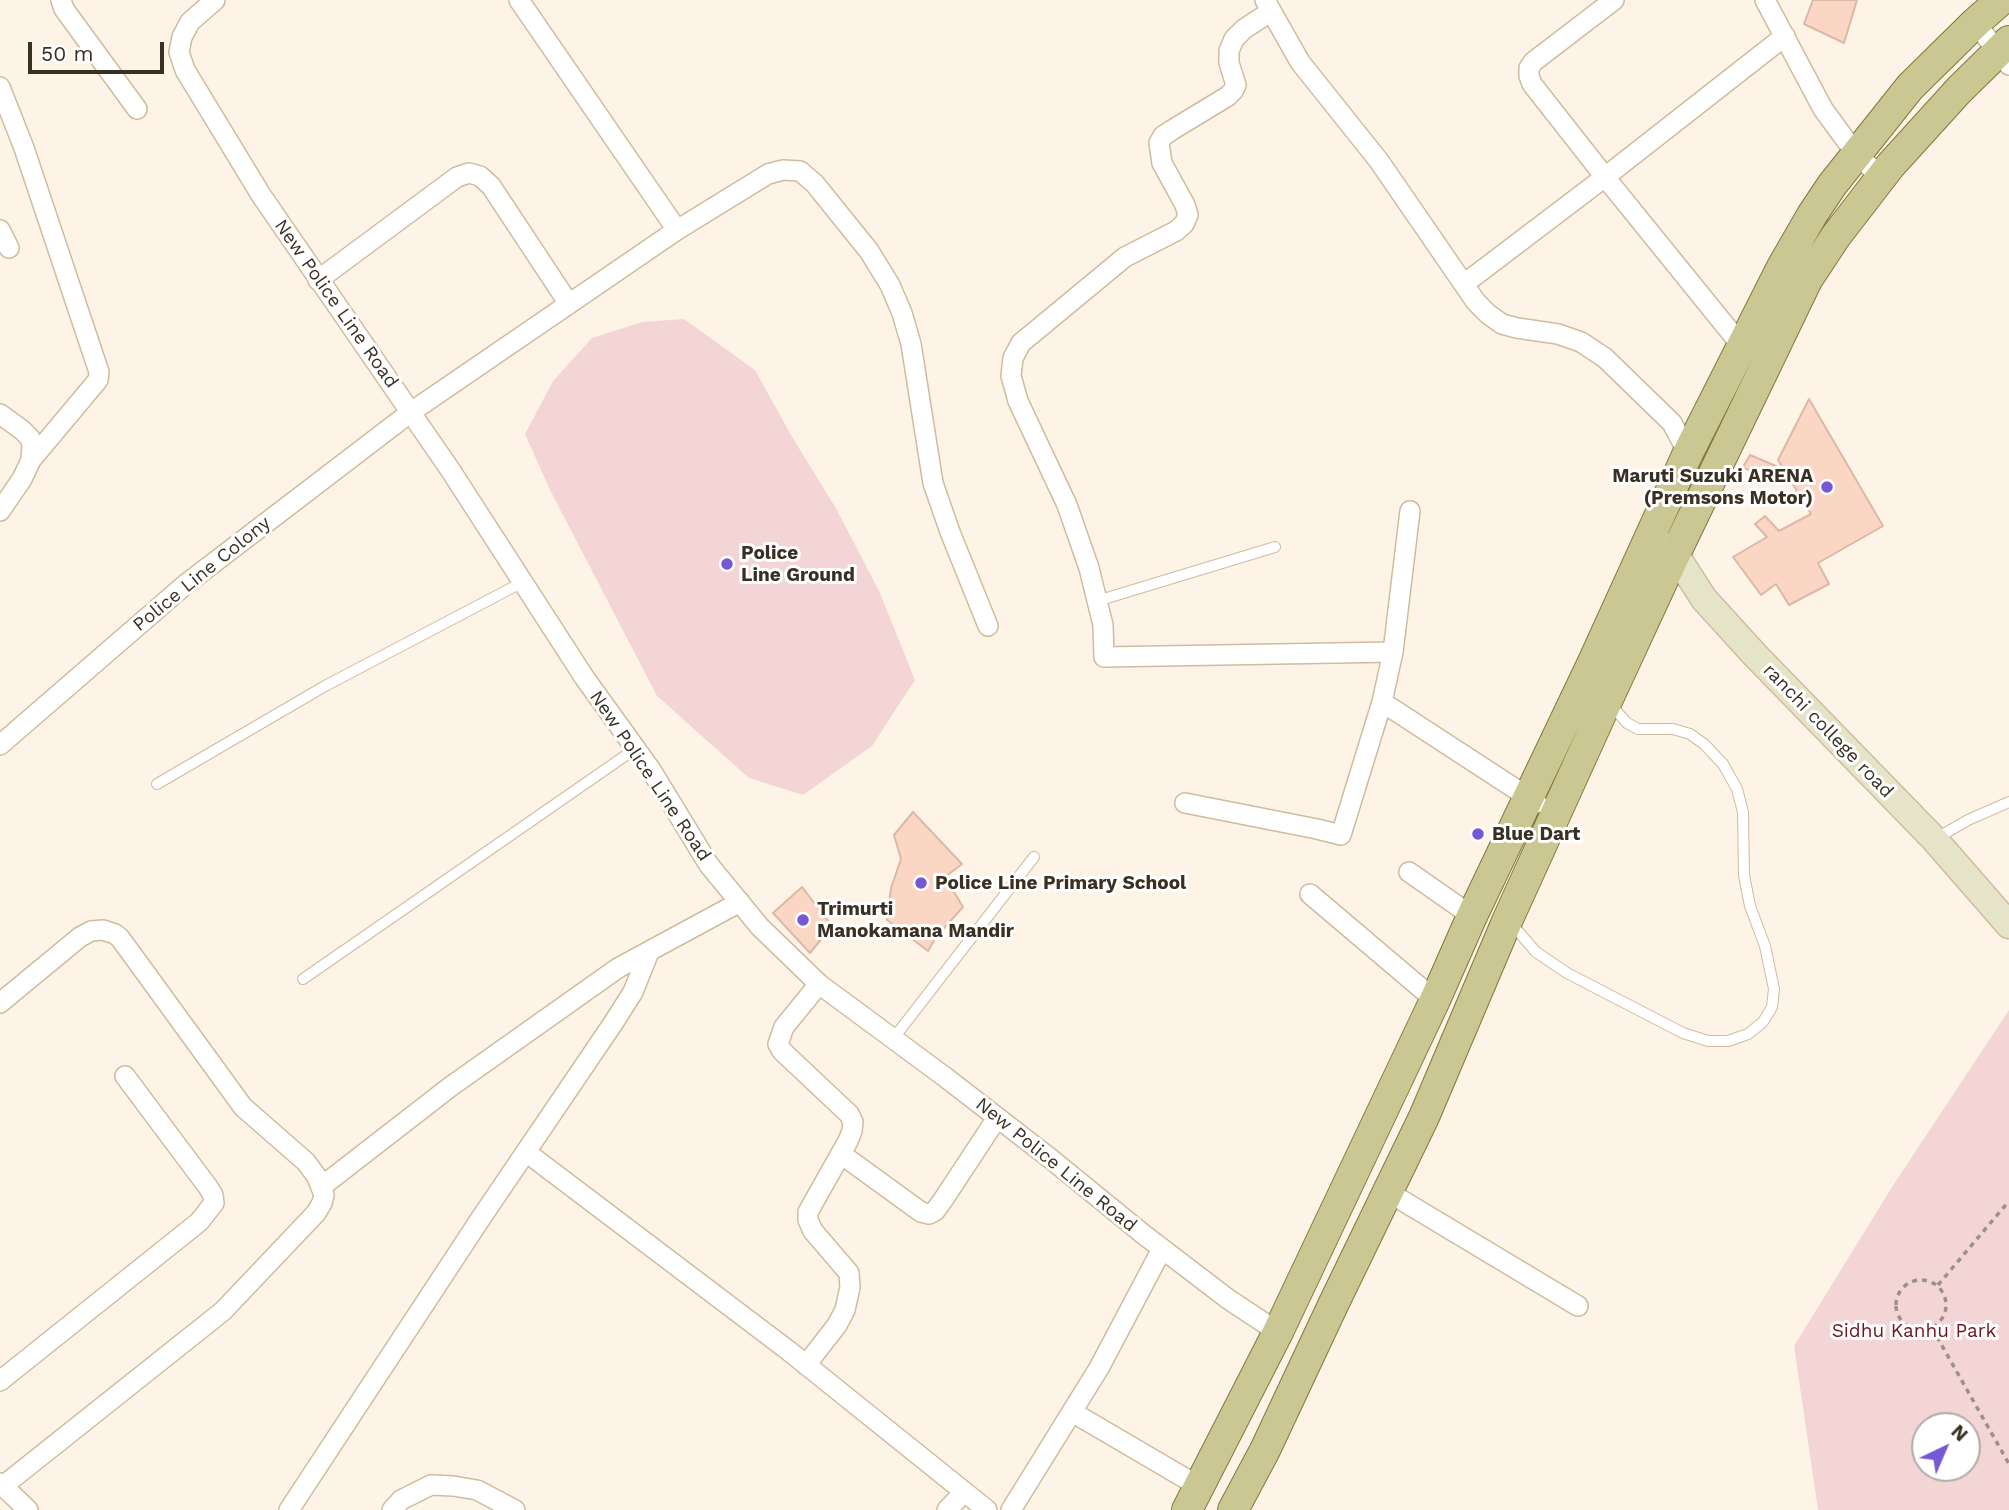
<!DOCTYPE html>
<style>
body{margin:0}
#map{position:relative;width:2009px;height:1510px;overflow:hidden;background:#fdf4e7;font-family:"Work Sans",sans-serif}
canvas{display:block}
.north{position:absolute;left:1911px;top:1412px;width:70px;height:70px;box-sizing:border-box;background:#fff;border:2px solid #afaca7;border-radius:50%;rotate:44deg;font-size:19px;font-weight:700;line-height:28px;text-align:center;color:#383023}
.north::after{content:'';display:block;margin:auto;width:24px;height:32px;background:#7558d3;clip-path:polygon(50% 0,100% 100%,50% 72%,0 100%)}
.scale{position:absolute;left:28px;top:42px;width:136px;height:32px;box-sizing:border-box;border:4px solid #383023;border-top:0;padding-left:9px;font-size:21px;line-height:24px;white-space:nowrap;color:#383023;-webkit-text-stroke:5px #fff;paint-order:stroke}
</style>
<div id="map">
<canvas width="2009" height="1510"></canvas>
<div class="north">N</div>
<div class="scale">50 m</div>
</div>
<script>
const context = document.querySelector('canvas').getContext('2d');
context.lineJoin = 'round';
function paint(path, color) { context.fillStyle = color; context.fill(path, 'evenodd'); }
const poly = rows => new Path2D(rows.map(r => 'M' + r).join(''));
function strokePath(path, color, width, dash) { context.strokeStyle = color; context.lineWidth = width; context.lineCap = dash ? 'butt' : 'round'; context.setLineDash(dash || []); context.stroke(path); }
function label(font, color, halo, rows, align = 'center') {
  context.font = font + ' "Work Sans",sans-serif'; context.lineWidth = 6; context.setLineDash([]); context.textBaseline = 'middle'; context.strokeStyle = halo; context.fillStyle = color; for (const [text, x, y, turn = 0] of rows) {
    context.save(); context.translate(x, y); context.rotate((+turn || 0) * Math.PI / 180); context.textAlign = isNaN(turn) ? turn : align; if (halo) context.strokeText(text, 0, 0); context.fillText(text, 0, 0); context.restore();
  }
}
const green = poly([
 [684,319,755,370,791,435,837,510,880,593,915,680,872,746,803,795,749,778,657,696,550,490,525,434,553,381,592,338,642,322],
 [2009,1010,2009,1510,1818,1510,1794,1346,1892,1187],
 [1967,1426,1967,1468,1925,1468,1925,1426]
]);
const building = poly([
 [1813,0,1857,0,1844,43,1804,24,1813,0],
 [1809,399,1883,526,1818,563,1829,584,1789,605,1776,584,1761,595,1733,557,1767,537,1755,524,1765,516,1779,531,1811,514,1778,460,1809,399],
 [1750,455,1776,466,1770,482,1743,467,1750,455],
 [913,812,962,864,945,877,963,907,936,937,928,951,887,920,891,888,901,859,894,835,913,812],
 [802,887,832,926,810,953,773,913,802,887]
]);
const path = poly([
 '1896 1305a25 25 0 1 1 50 0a25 25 0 1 1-50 0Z',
 [1938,1285,2009,1201],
 [1932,1328,2009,1464]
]);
const lane = poly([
 [1097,601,1275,547],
 [157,784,325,686,523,582],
 [1935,839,1968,820,2009,802],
 [1510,922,1536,952,1567,973,1683,1033,1708,1041,1728,1041,1748,1034,1763,1022,1772,1007,1774,989,1765,946,1750,906,1744,875,1743,812,1737,789,1723,764,1704,744,1690,734,1673,729,1638,729,1627,723,1610,704],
 [303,979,635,749],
 [893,1039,1034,857]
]);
const street = poly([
 [61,0,64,9,137,109],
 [215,0,190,22,182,37,179,52,185,70,261,195,451,471,584,677,651,770,709,865,760,927,819,984,945,1077,1051,1159,1143,1234,1228,1299,1278,1332],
 [519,0,677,230],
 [1265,0,1300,62,1379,161,1476,302,1488,314,1502,324,1517,328,1558,334,1581,342,1605,358,1672,423,1688,453],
 [1614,0,1533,62,1529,68,1529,76,1532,84,1605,177,1741,345],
 [1765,0,1823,109,1856,154,1881,177],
 [1270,12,1244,29,1234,39,1229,51,1229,63,1236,85,1233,91,1228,96,1172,130,1163,136,1159,143,1162,163,1185,205,1188,215,1184,224,1176,231,1125,257,1021,343,1013,358,1011,376,1018,401,1067,505,1089,568,1103,625,1104,657,1393,652],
 [1975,23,2009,65],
 [0,87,24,148,99,372,98,380,31,460],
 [0,230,9,248],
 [318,280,457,177,469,173,480,176,491,186,569,304],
 [1464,284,1605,177,1785,36],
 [0,414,22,430,30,438,32,445,31,460,22,479,0,511],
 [1382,702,1537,803],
 [0,745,186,584,411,412,677,230,768,174,783,170,800,171,815,184,869,251,890,285,902,313,911,344,933,483,950,532,988,626],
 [1185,803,1317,829,1341,835,1382,702,1393,652,1410,511],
 [1409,872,1472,916],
 [1310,894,1435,1000],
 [0,1003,80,937,91,931,103,930,115,934,120,938,243,1107,306,1162,317,1177,324,1195,322,1203,316,1213,223,1311,3,1486],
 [526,1152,789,1351,987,1510],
 [841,1154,921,1212,929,1214,935,1211,943,1200,997,1118],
 [321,1187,450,1087,618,968,740,902],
 [1388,1192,1578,1306],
 [806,1365,837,1325,845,1310,850,1287,849,1273,813,1231,808,1220,808,1212,848,1141,852,1131,853,1122,849,1114,782,1051,778,1044,784,1027,819,984],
 [0,1381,199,1222,214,1203,213,1195,208,1187,125,1076],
 [1072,1412,1200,1487],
 [0,1483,28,1510],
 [289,1510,481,1218,614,1022,633,992,649,952],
 [392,1510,401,1500,431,1485,453,1486,477,1490,515,1510],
 [947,1510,964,1492],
 [1011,1510,1099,1368,1162,1249]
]);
const secondary = poly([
 [1661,545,1675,554,1704,599,1755,655,1934,839,2009,925]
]);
const primary = poly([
 [1187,1510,1278,1332,1435,1000,1472,916,1593,662,1688,453,1782,267,1812,215,1832,185,1910,87,1975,23,2001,0],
 [1233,1510,1265,1450,1333,1305,1424,1117,1508,919,1607,701,1675,554,1807,280,1836,236,1890,166,1959,90,2009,41]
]);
const markers = [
 [1827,487,7,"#7558d3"],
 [727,564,7,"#7558d3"],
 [1478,834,7,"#7558d3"],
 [921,883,7,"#7558d3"],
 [803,920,7,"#7558d3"]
];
const streetNames = [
 ["New Police Line Road",336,304,55],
 ["Police Line Colony",202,574,-39],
 ["ranchi college road",1828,731,46],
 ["New Police Line Road",650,776,56],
 ["New Police Line Road",1056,1165,39]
];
const poiNames = [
 ["Maruti Suzuki ARENA",1813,476,"right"],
 ["(Premsons Motor)",1813,498,"right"],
 ["Police",741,553],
 ["Line Ground",741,575],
 ["Blue Dart",1492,834],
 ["Police Line Primary School",935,883],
 ["Trimurti",817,909],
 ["Manokamana Mandir",817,931]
];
const parkNames = [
 ["Sidhu Kanhu Park",1914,1331]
];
paint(green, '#f4d5d5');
paint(building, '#fbd6c4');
strokePath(building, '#dcb8a7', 2);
strokePath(lane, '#d1bb9d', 12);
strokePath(street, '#d1bb9d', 22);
strokePath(secondary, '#d1bb9d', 29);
strokePath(primary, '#80793c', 32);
strokePath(path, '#9a9285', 3.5, [5, 5]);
strokePath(lane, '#fff', 10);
strokePath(street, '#fff', 19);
strokePath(secondary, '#e5e3c8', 26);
strokePath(primary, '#cac792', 30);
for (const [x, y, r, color] of markers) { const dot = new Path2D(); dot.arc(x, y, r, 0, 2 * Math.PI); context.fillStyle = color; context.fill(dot); strokePath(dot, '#fff', 2.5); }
label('19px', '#383023', '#fff', streetNames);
label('bold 19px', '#383023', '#fff', poiNames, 'left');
label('19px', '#6f1423', '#fff', parkNames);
</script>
